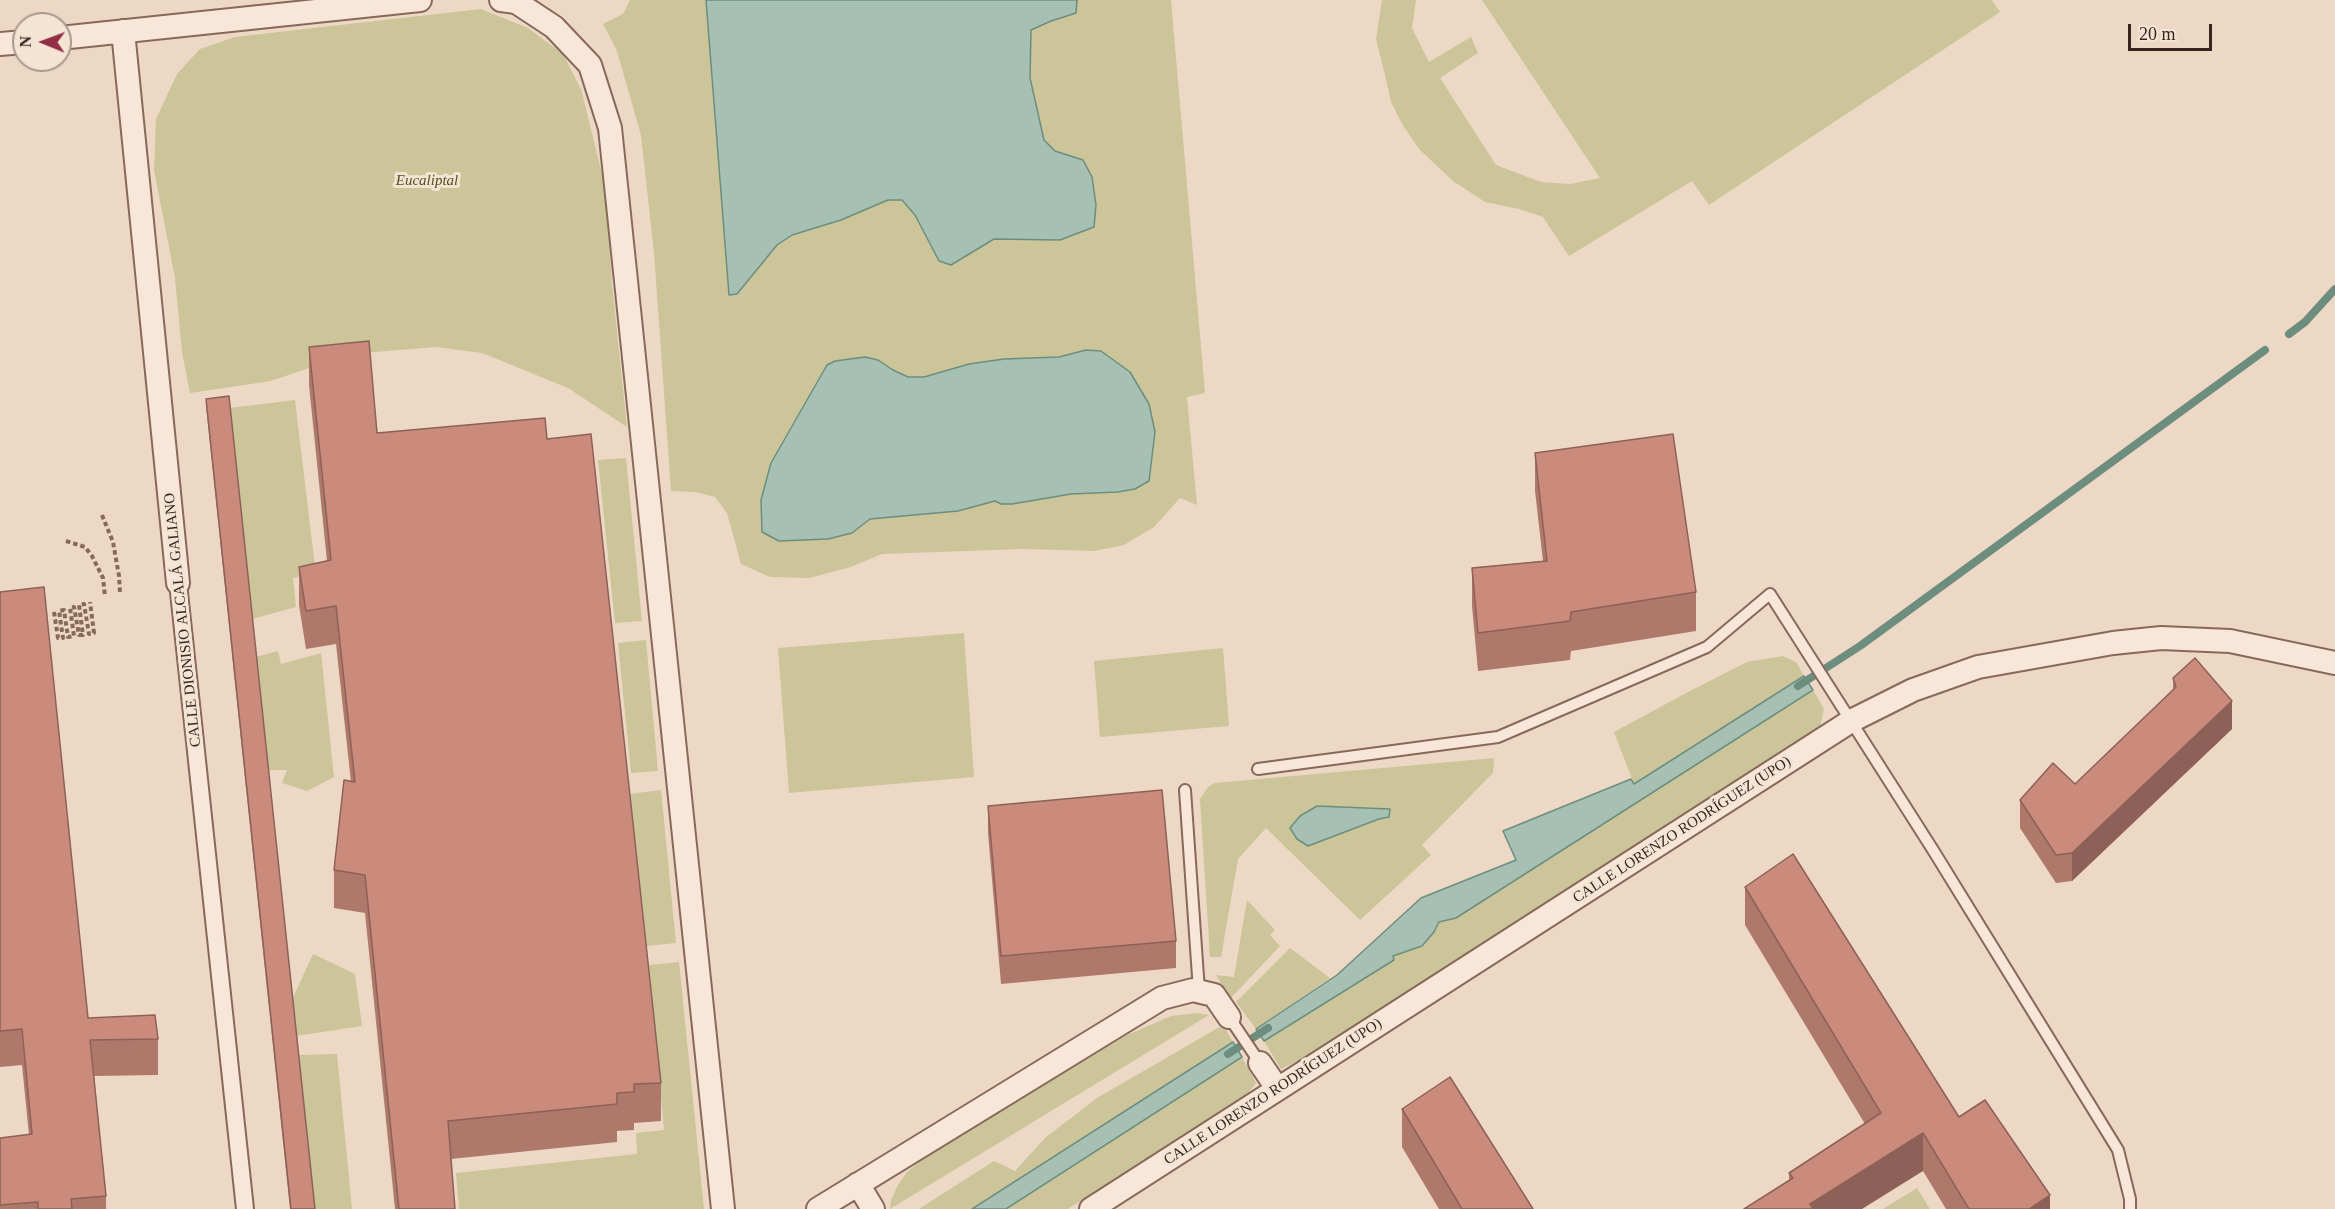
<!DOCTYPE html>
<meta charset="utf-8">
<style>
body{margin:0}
#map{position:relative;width:2335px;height:1209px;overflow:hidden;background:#edd8c5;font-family:Georgia,serif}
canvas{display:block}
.north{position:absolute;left:12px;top:12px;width:60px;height:60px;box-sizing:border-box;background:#f4e4d4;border:2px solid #a9988c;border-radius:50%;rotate:271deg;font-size:16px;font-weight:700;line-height:24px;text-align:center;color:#38251f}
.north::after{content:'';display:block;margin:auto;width:21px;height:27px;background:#942e45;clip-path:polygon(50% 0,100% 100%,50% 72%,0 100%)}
.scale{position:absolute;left:2128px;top:24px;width:84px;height:27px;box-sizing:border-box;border:3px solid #38251f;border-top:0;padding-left:8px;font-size:18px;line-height:21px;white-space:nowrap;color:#38251f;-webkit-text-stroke:4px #f4e4d4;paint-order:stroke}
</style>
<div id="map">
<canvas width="2335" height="1209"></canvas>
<div class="north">N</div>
<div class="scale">20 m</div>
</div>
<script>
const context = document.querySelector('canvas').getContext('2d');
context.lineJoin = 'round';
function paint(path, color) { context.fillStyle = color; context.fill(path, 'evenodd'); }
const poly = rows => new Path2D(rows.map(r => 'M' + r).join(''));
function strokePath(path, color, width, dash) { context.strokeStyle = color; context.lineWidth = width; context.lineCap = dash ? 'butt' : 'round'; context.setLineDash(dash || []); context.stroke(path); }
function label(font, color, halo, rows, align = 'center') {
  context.font = font + ' Georgia,serif'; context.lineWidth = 6; context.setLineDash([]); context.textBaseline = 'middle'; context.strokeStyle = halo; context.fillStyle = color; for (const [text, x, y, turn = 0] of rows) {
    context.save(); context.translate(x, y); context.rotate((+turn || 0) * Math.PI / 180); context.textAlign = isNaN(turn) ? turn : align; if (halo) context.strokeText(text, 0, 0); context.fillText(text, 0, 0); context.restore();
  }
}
const green = poly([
 [630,0,1171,0,1205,393,1187,397,1197,505,1180,498,1154,527,1124,545,1095,551,1023,549,882,554,851,567,809,578,770,577,741,564,727,513,715,497,696,492,671,491,654,253,641,135,617,51,603,24,623,14],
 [1382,0,1416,0,1412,28,1429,62,1471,37,1478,53,1440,78,1496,165,1541,182,1570,184,1600,178,1482,0,1992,0,2000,12,1709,205,1692,181,1569,256,1543,217,1519,209,1485,202,1453,181,1419,149,1402,124,1391,102,1385,75,1376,39],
 [481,9,528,28,563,54,581,89,605,186,612,284,627,427,568,388,482,353,436,347,350,354,271,381,190,393,182,352,175,278,154,170,156,119,177,74,200,49,235,37],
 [295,400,316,575,293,578,296,607,252,619,230,408],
 [626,458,642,621,615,623,598,460],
 [964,633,974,777,789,793,778,648],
 [646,640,658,771,631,773,618,643],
 [1223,648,1229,726,1100,737,1094,661],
 [278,651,281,664,321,653,334,777,307,791,282,783,287,770,268,770,256,657],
 [1783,656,1796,662,1804,676,1634,784,1614,732,1690,691,1747,662],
 [1813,690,1824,709,1820,727,1308,1056,1281,1069,1264,1041,1393,960,1393,956,1437,926,1439,921,1456,918],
 [1494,758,1493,773,1422,845,1431,855,1360,920,1266,828,1238,859,1221,957,1210,957,1200,799,1208,787,1215,783],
 [661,790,676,943,646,946,630,794],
 [1247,900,1275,930,1270,935,1280,946,1230,999,1216,975,1234,977],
 [1290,948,1330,978,1256,1029,1236,1002],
 [313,954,355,974,362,1026,296,1036,292,1000],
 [679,962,704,1209,459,1209,456,1173,637,1154,636,1133,664,1130,649,965],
 [1197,1013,1209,1015,890,1209,891,1200,898,1185,907,1172,932,1152,1125,1036,1171,1016],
 [1223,1025,1233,1042,972,1209,919,1209,994,1161,1015,1171,1045,1138,1097,1098],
 [337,1054,352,1209,313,1209,298,1055],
 [1242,1057,1256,1083,1248,1093,1068,1209,1006,1209],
 [1917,1188,1930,1209,1883,1209]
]);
const water = poly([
 [706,0,1077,0,1076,13,1051,21,1031,30,1030,78,1044,140,1055,151,1083,160,1092,177,1096,205,1094,227,1060,240,994,239,951,265,939,261,915,215,902,200,888,200,841,220,792,235,777,245,737,294,729,295,706,0],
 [1086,350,1101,351,1130,372,1149,404,1155,432,1149,481,1135,489,1118,492,1071,494,1012,504,1001,504,995,501,958,511,870,519,852,533,828,539,779,541,762,532,761,500,771,463,827,365,835,361,865,357,878,360,893,370,908,377,924,377,969,364,1004,359,1059,357,1086,350],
 [1804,676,1813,690,1456,918,1439,922,1434,932,1422,946,1393,956,1394,960,1264,1041,1256,1029,1337,975,1421,898,1516,860,1503,831,1631,779,1634,784,1804,676],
 [1317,806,1390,809,1389,817,1379,819,1308,846,1297,839,1290,828,1300,816,1317,806],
 [1233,1042,1242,1057,1006,1209,972,1209,1233,1042]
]);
const stream = poly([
 [2289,334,2305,322,2335,289],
 [1798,686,1860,646,2265,350],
 [1228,1054,1268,1028]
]);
const path = poly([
 [102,515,113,542,119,576,120,593],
 [66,541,85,547,92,556,103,578,105,596],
 [54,612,58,638,63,638,59,611,64,610,68,637,74,636,70,608,74,607,79,635,83,635,79,605,84,604,89,634,94,633,90,602]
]);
const service = poly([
 [1258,769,1498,737,1707,647,1770,594,1933,850,2118,1150,2130,1199,2130,1209],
 [1185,790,1199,991],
 [1229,1017,1260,1063]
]);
const pedestrian = poly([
 [178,583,245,1209]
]);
const minor = poly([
 [501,0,516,2,554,27,590,65,610,128,723,1209],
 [123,31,178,583],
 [60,38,420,0],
 [0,44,24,42],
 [1260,1063,1277,1088],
 [858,1184,873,1209],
 [818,1209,1162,998,1193,990,1214,995,1229,1017],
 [1091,1209,1851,721,1913,690,1978,667,2113,643,2161,638,2230,641,2335,663]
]);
const wall = poly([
 [309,347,377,433,547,439,661,1083,661,1121,634,1123,634,1130,617,1131,617,1142,451,1159,455,1209,395,1209,365,913,334,908,334,870,351,782,336,644,306,649,299,605,299,567,327,561,309,385],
 [206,399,315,1209,290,1209,206,406],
 [1535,453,1696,592,1696,631,1571,651,1570,660,1478,671,1472,606,1472,568,1543,561,1535,491],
 [0,592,88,1018,158,1039,158,1075,94,1076,106,1196,106,1209,0,1209,0,1138,29,1135,22,1065,0,1067],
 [2173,678,2232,729,2072,881,2056,883,2020,828,2020,800,2075,784,2173,690],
 [988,806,1176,941,1176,968,1001,984,988,833],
 [1745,887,1959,1117,2050,1209,1946,1209,1923,1171,1789,1180,1789,1173,1865,1124,1745,925],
 [1402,1109,1533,1209,1439,1209,1402,1147]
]);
const shadedWall = poly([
 [2232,701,2232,729,2072,881,2072,853],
 [1923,1133,1923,1171,1862,1209,1810,1209,1810,1204],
 [2050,1195,2050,1209,2029,1209]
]);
const building = poly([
 [369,341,377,433,545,418,547,439,591,434,661,1083,634,1084,634,1092,617,1093,617,1104,448,1121,455,1209,399,1209,365,875,334,870,344,780,355,782,336,606,306,611,299,567,331,560,309,347,369,341],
 [229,396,315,1209,291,1209,206,399,229,396],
 [1673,434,1696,592,1571,612,1570,621,1478,633,1472,568,1547,561,1535,453,1673,434],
 [44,587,88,1018,155,1015,158,1039,90,1040,106,1196,71,1199,72,1209,38,1209,38,1202,0,1205,0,1138,32,1134,22,1029,0,1031,0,592,44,587],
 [2195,658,2232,701,2072,853,2056,855,2020,800,2053,763,2075,784,2176,687,2173,678,2195,658],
 [1162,790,1176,941,1001,956,988,806,1162,790],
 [1793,854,1959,1117,1985,1100,2050,1195,2029,1209,1969,1209,1923,1133,1810,1204,1813,1209,1744,1209,1793,1178,1789,1173,1881,1113,1745,887,1793,854],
 [1450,1077,1533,1209,1462,1209,1402,1109,1450,1077]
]);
const parkNames = [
 ["Eucaliptal",427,181]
];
const streetNames = [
 ["CALLE DIONISIO ALCALÁ GALIANO",183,620,-96],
 ["CALLE LORENZO RODRÍGUEZ (UPO)",1682,830,-33],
 ["CALLE LORENZO RODRÍGUEZ (UPO)",1273,1092,-33]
];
paint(green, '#cbc599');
paint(water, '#a6c0b3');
strokePath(water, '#6d8e7f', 1.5);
strokePath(stream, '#6d8e7f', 8);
strokePath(service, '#87695c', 14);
strokePath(pedestrian, '#87695c', 20);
strokePath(minor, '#87695c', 26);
strokePath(path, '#87695c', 4, [4.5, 3]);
strokePath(service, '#f8e7d8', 10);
strokePath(pedestrian, '#f8e7d8', 16);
strokePath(minor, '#f8e7d8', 22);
paint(wall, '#ae786b');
paint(shadedWall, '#8d6157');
paint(building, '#ca8b7c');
strokePath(building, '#8d6157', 1.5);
label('italic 15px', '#525326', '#f4e4d4', parkNames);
label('15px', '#38251f', '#f4e4d4', streetNames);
</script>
